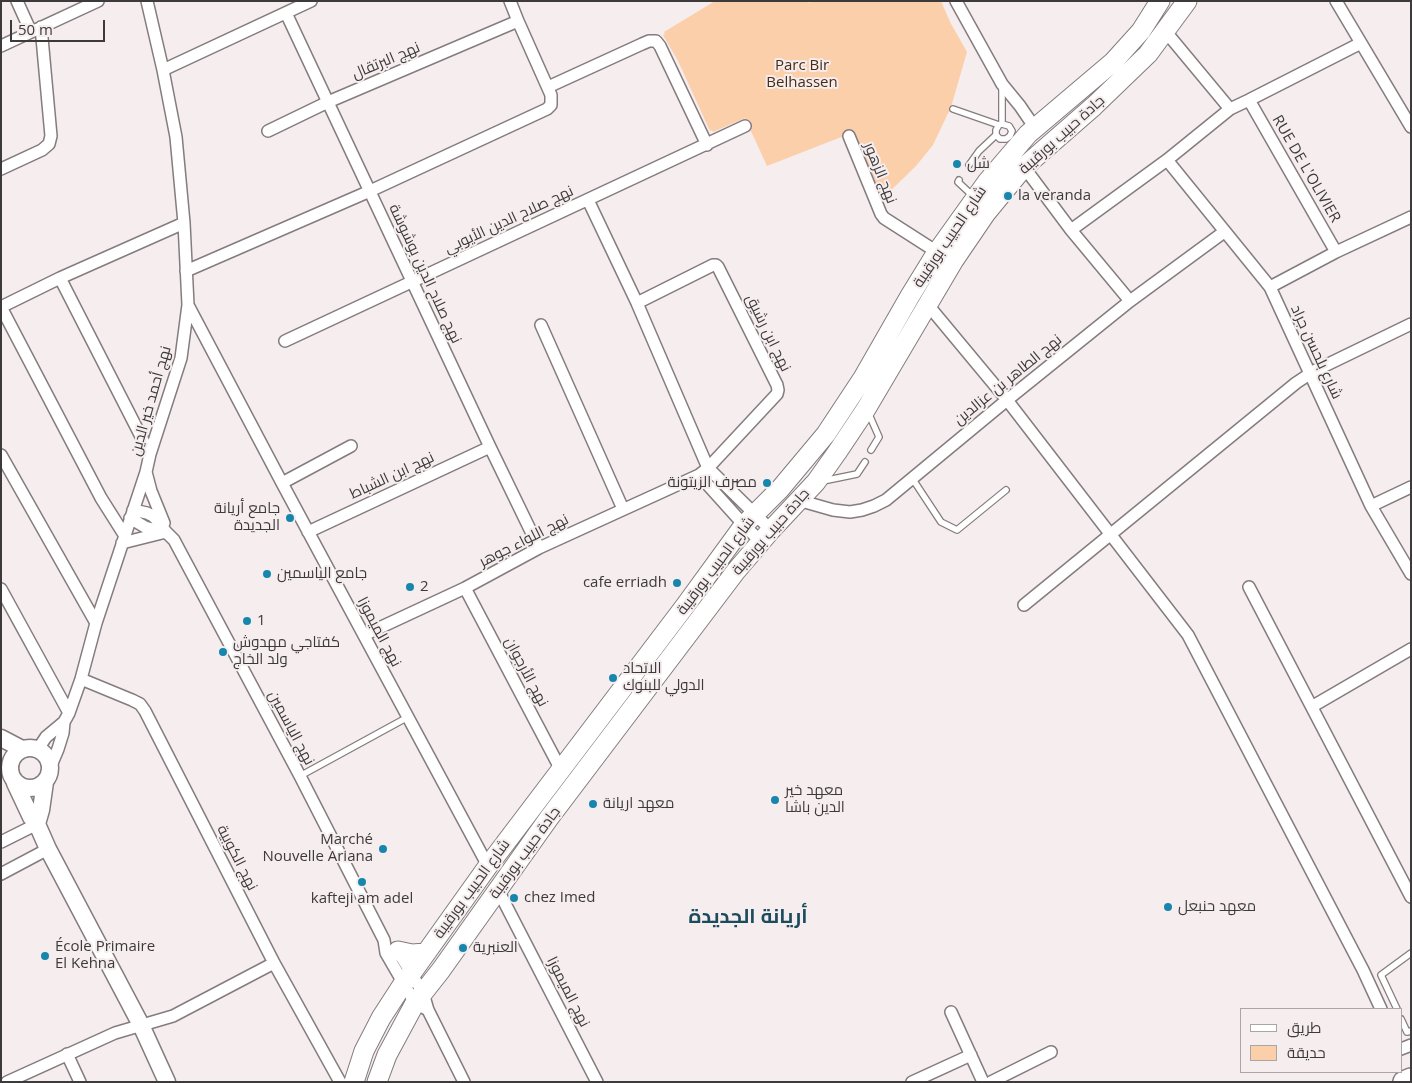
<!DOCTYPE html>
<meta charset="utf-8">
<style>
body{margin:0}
#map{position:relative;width:1412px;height:1083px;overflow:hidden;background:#f5edee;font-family:"Open Sans",Cairo,sans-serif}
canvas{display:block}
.frame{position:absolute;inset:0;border:2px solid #3d3a3b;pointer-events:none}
.legend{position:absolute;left:1240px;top:1008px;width:162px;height:65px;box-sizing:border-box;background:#f5edee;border:1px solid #aba5a6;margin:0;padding:6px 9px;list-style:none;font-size:15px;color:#3d3a3b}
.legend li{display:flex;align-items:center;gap:10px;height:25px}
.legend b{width:25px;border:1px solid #aba5a6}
.scale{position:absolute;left:10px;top:20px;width:95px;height:22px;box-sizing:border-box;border:2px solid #3d3a3b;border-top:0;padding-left:6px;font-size:15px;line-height:18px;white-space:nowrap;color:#3d3a3b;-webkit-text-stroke:4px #f5edee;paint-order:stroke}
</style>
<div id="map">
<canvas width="1412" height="1083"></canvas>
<div class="frame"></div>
<ul class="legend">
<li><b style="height:6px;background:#fff"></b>طريق</li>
<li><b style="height:14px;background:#fccfab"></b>حديقة</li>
</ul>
<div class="scale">50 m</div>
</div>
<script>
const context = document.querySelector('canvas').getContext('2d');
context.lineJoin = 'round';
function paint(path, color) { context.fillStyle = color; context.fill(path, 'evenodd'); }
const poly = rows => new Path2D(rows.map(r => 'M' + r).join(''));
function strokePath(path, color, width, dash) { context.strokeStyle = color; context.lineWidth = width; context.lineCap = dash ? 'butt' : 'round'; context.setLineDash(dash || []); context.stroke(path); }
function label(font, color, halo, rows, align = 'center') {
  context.font = font + ' "Open Sans",Cairo,sans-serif'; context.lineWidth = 4; context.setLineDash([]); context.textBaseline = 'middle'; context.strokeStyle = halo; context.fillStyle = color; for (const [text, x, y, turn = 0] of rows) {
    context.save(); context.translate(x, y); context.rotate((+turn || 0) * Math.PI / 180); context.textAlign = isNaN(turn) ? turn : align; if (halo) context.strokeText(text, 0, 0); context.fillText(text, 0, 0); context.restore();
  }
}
const green = poly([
 [715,1,808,1,809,3,812,1,941,1,950,22,967,52,951,107,933,145,916,166,879,202,849,134,767,166,745,118,713,132,712,130,710,131,678,61,663,35,665,34,664,32]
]);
const lane = poly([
 [953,109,999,125,1002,124,1009,126,1012,131,1010,136,1006,139,1000,139,996,135,996,130,999,125],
 [1002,124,1002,86],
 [969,165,979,151,996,135],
 [959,180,958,182,973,196],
 [868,412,879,437,871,450],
 [912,478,941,522,957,530,1006,490],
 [823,481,857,474,865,462],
 [300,776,408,717],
 [1397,1009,1381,975,1411,953],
 [1401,1019,1407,1032,1411,1031]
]);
const street = poly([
 [17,1,31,32],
 [956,1,1002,84,1020,106,1035,128],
 [1336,1,1411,127],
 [286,13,490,447,539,548],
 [1166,32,1230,109],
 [1,46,98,1],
 [163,70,311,1],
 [548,87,642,44,649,41,656,41,660,46,707,145],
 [1249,100,1336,252],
 [268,131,328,102,518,21],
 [849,136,881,214,884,218,937,252],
 [1167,160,1270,287,1371,506,1411,574],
 [1021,163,1071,230,1130,301],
 [1,169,42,150,49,144,51,136,41,27],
 [588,200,637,303,708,468,771,530],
 [1071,230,1167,160,1230,109,1249,100,1361,43],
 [186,271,370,191,547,109,551,105,551,95,518,21,510,1],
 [60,278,150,454],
 [1270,287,1336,252,1411,217],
 [188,305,282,483,488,866],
 [928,305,1007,400,1188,635,1363,970,1381,1009],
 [1,307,101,498,125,536],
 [1,307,60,278,184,223],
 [541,325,623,509],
 [285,341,745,126],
 [1,455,96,623],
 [146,472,151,491,164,523],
 [699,475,744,525,760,541],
 [282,483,351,446],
 [798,500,833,510,850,512,862,510,874,506,886,500,1007,400,1130,301,1224,232],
 [1371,506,1411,487],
 [133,510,147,513,153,516,158,521,166,532,174,540,300,776,384,940,386,953,415,1003,428,1010],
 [130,518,145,527,162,532],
 [308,532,490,447],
 [122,543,166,532],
 [1249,587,1411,897],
 [465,588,561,770],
 [1,589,69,713],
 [1024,605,1296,383,1314,371,1411,324],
 [364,635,465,588,539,548,699,475,708,468,777,394,778,390,777,385,718,267,716,265,713,265,637,303],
 [81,679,132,700,140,704,145,711,274,963,340,1082],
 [1313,706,1411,649],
 [38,749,46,737,64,722],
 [50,768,58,749,63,733,64,722,69,713,81,679,96,623,146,472,150,454,181,358,188,305,184,223,176,137,163,70,147,1],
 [1,842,37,824],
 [1,874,48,849],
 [498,890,597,1082],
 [396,948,423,993,428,1010,464,1082],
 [951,1012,983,1082],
 [1401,1049,1411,1045],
 [67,1054,80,1082],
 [7,1082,115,1033,173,1016,274,963],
 [912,1082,971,1055],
 [991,1082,1051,1052]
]);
const secondary = poly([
 [1,738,22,749],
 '10 768a20 20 0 1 1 40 0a20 20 0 1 1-40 0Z',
 [15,783,31,817,37,824,48,849,141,1025,167,1082],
 [37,824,41,810,45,782]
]);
const primary = poly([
 [398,951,412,954,426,953],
 [354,1082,364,1051,381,1018,403,984,411,974,488,866,685,606,744,525,780,489,826,434,863,378,910,296,937,252,987,182,1028,134,1113,62,1141,31,1160,1],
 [377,1082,387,1055,415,1003,441,970,549,818,736,571,771,530,816,482,838,451,866,409,954,260,986,213,1024,167,1094,106,1148,54,1187,1]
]);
const highway = poly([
 [1404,1082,1411,1079]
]);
const markers = [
 [957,164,5,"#1786ac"],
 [1008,196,5,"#1786ac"],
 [767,483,5,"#1786ac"],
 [290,518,5,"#1786ac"],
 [267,574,5,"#1786ac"],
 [677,583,5,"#1786ac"],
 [410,587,5,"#1786ac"],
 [247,621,5,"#1786ac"],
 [223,652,5,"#1786ac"],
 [613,678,5,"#1786ac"],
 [775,800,5,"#1786ac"],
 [593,804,5,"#1786ac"],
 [383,849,5,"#1786ac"],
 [362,882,5,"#1786ac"],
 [514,898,5,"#1786ac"],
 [1168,907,5,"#1786ac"],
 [463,948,5,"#1786ac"],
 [45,956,5,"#1786ac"]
];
const streetNames = [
 ["نهج البرتقال",386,61,-23],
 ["جادة حبيب بورقيبة",1062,135,-42],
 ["RUE DE L'OLIVIER",1306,169,60],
 ["نهج الزهور",880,173,68],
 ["نهج صلاح الدين الأيوبي",509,220,-25],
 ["شارع الحبيب بورقيبة",950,237,-56],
 ["نهج صلاح الدين بوشوشة",425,274,65],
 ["نهج ابن رشيق",768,333,64],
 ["شارع بلحسن جراد",1316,352,65],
 ["نهج الطاهر بن عزالدين",1008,380,-39],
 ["نهج أحمد خير الدين",151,401,-74],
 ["نهج ابن الشباط",392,476,-25],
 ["جادة حبيب بورقيبة",771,532,-49],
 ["نهج اللواء جوهر",524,541,-27],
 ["شارع الحبيب بورقيبة",716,566,-53],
 ["نهج الميموزا",379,632,62],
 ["نهج الأرجوان",526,672,62],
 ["نهج الياسمين",291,728,62],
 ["جادة حبيب بورقيبة",525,853,-54],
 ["نهج الكوبية",237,858,63],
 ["شارع الحبيب بورقيبة",472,889,-54],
 ["نهج الميموزا",568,992,63]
];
const parkNames = [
 ["Parc Bir",802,66],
 ["Belhassen",802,83]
];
const poiNames = [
 ["شل",967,164],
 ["la veranda",1018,196],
 ["مصرف الزيتونة",757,483,"right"],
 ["جامع أريانة",280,509,"right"],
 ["الجديدة",280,526,"right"],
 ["جامع الياسمين",277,574],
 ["cafe erriadh",667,583,"right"],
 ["2",420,587],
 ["1",257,621],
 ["كفتاجي مهدوش",233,643],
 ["ولد الخاج",233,660],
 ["الاتحاد",623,669],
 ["الدولي للبنوك",623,686],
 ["معهد خير",785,791],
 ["الدين باشا",785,808],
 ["معهد اريانة",603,804],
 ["Marché",373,840,"right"],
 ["Nouvelle Ariana",373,857,"right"],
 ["chez Imed",524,898],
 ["kafteji am adel",362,899,"center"],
 ["معهد حنبعل",1178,907],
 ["École Primaire",55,947],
 ["El Kehna",55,964],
 ["العنبرية",473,948]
];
const districtNames = [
 ["أريانة الجديدة",748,917]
];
paint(green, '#fccfab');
strokePath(lane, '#847c7e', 8);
strokePath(street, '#847c7e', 14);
strokePath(secondary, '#847c7e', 19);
strokePath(primary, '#847c7e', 21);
strokePath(highway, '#847c7e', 24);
strokePath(lane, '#fff', 5.5);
strokePath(street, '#fff', 11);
strokePath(secondary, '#fff', 16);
strokePath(primary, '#fff', 19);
strokePath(highway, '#fff', 21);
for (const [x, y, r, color] of markers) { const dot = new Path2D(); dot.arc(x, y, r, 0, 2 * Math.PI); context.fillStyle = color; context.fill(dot); strokePath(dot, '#f5edee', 2); }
label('15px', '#3d3a3b', '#f5edee', streetNames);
label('15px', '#482c13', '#f5edee', parkNames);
label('15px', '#3d3a3b', '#f5edee', poiNames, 'left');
label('bold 20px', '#1c4b5e', '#f5edee', districtNames);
</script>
